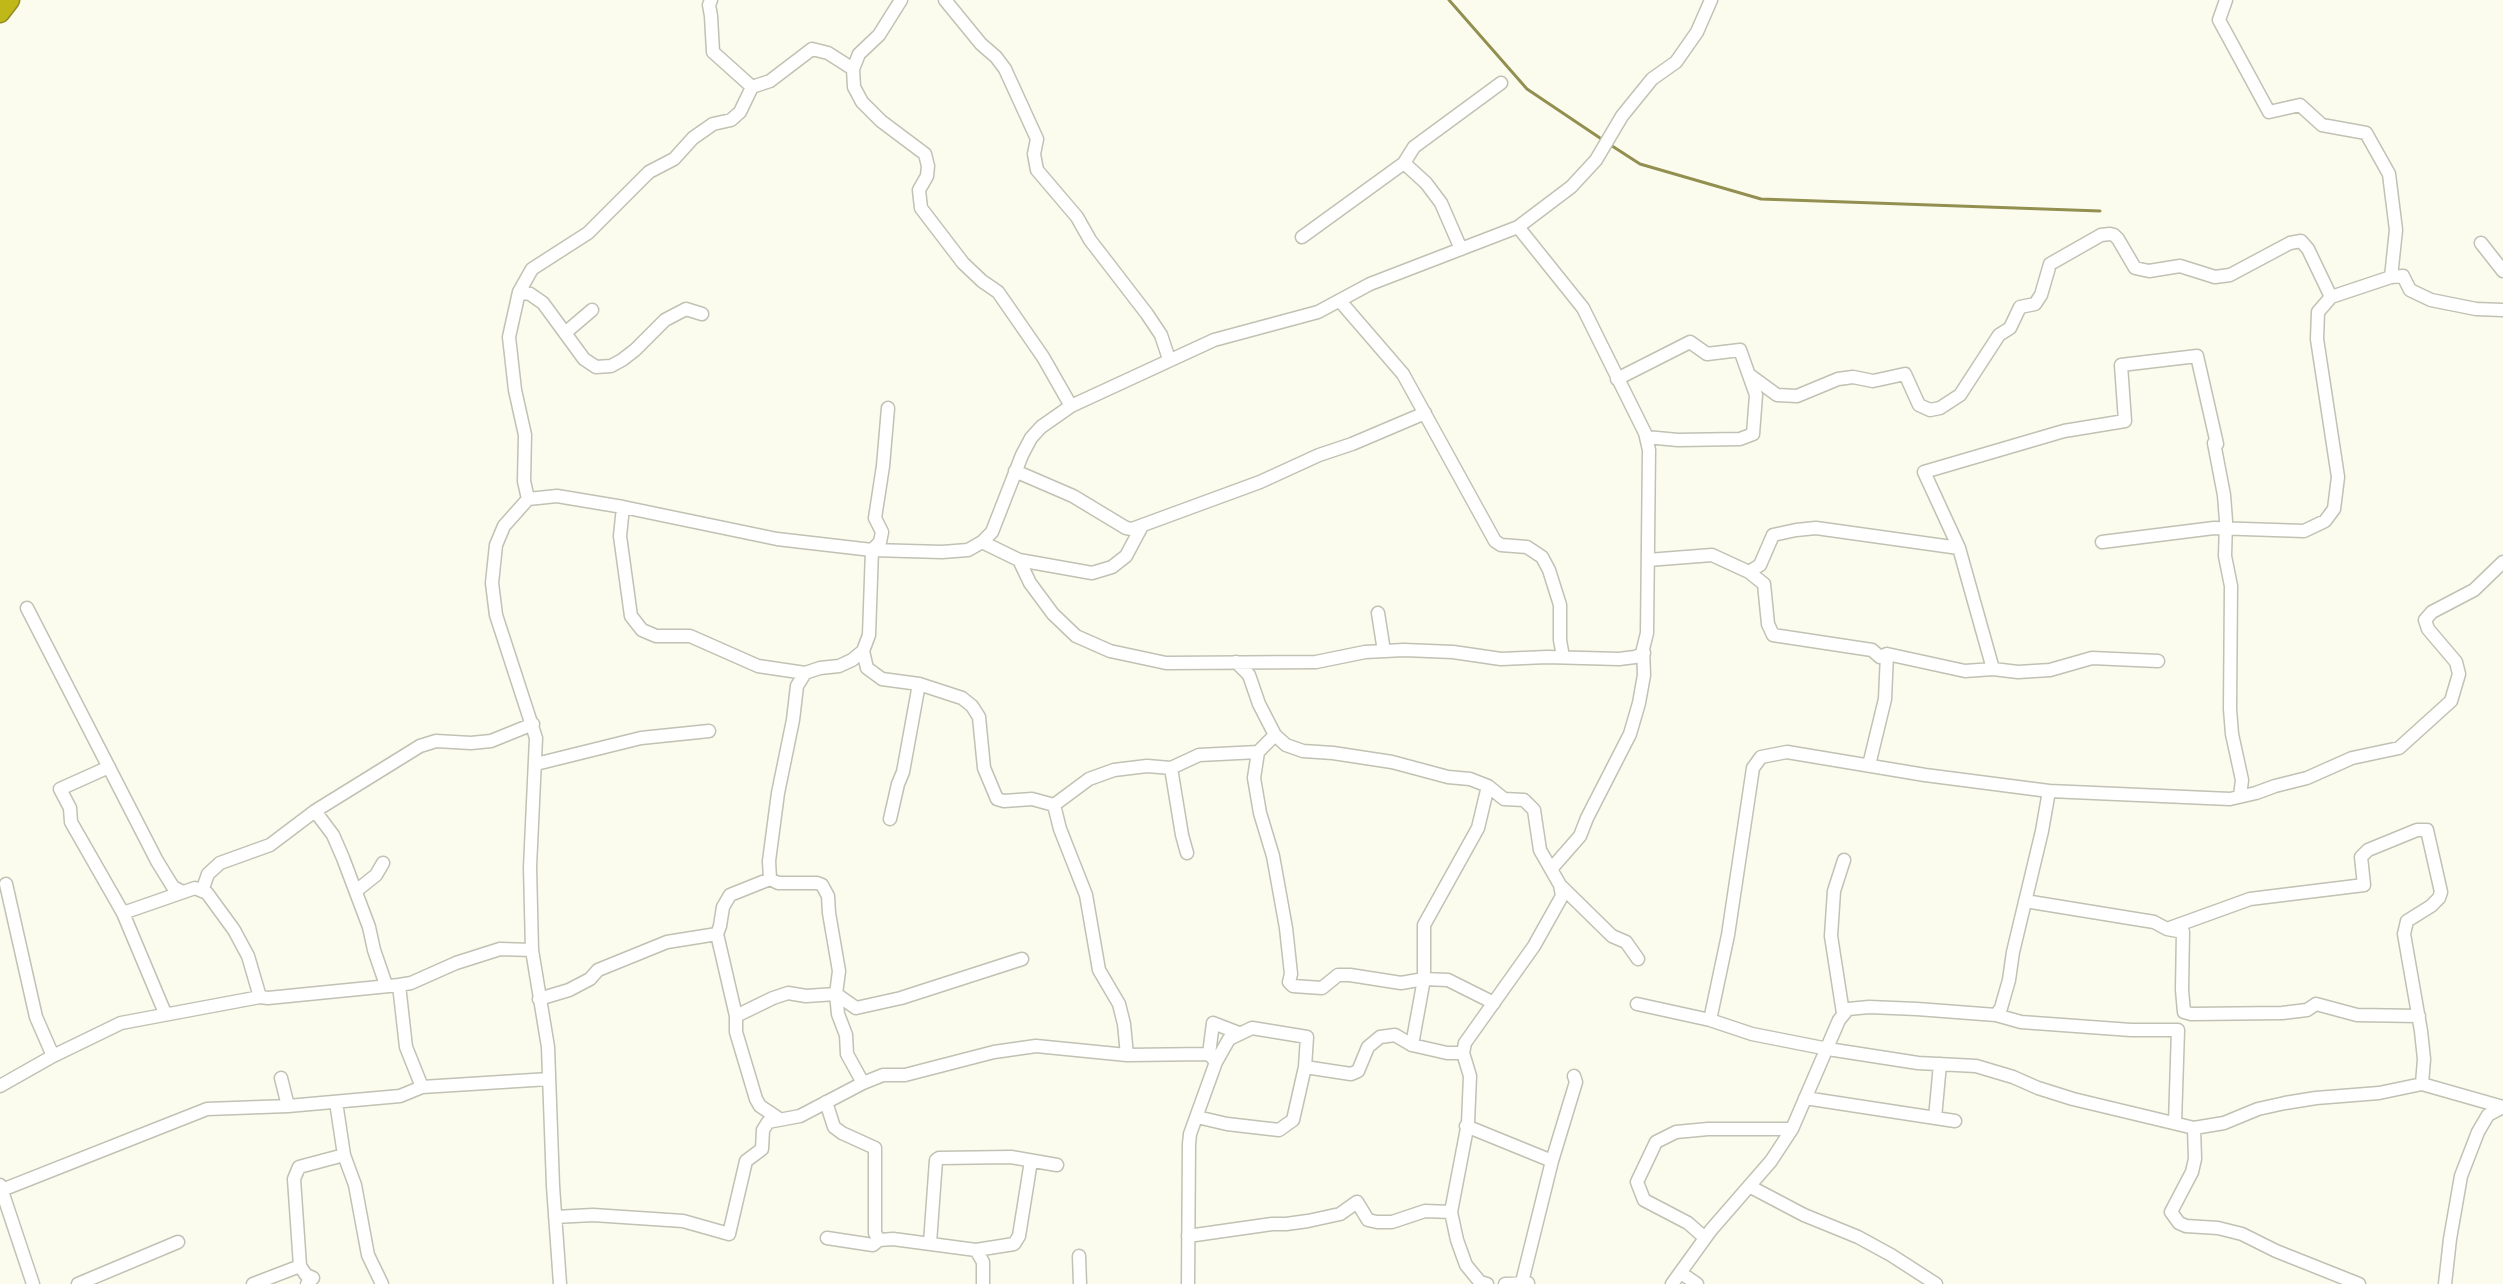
<!DOCTYPE html>
<style>
body{margin:0}
canvas{display:block;background:#fcfcee}
</style>
<canvas width="2503" height="1284"></canvas>
<script>
const context = document.querySelector('canvas').getContext('2d');
context.lineJoin = 'round';
const poly = rows => new Path2D(rows.map(r => 'M' + r).join(''));
function strokePath(path, color, width, dash) { context.strokeStyle = color; context.lineWidth = width; context.lineCap = dash ? 'butt' : 'round'; context.setLineDash(dash || []); context.stroke(path); }
const stream = poly([
 [1449,0,1527,89,1603,140],
 [1609,144,1640,164,1761,199,2100,211]
]);
const minor = poly([
 [711,0,709,5,711,16,713,52,752,87],
 [901,0,879,35,859,54,853,69,854,87,862,102,881,121,925,154,928,166,927,176,919,190,921,208,963,263,982,281,998,292,1043,357,1071,406],
 [945,0,981,44,996,57,1005,69,1037,139,1034,154,1037,170,1077,217,1090,240,1147,314,1161,335,1169,359],
 [2226,0,2219,20,2269,112,2300,105,2322,125,2366,133,2389,174,2396,230,2391,277],
 [1404,163,1426,183,1441,203,1461,249],
 [1518,227,1583,308,1645,433,1649,450,1647,633,1643,649,1644,675,1639,703,1630,734,1587,818,1580,836,1552,868],
 [1302,237,1404,163,1414,147,1501,83],
 [2481,243,2503,271],
 [519,292,530,294,543,303,584,359,596,367,611,366,622,360,635,350,665,320,686,309,702,314],
 [1340,301,1403,374,1495,541,1501,545,1527,547,1542,557,1549,570,1560,605,1560,640,1563,657],
 [565,333,592,310],
 [1751,376,1777,395,1797,396,1838,379,1853,377,1873,381,1905,374,1919,405,1930,410,1940,408,1960,395,1999,335,2010,328,2020,307,2035,304,2041,295,2050,264,2101,235,2110,234,2114,235,2118,239,2135,268,2149,271,2180,266,2215,277,2230,275,2290,243,2301,241,2308,249,2331,297,2391,277,2403,276,2410,290,2431,300,2476,309,2503,310],
 [1617,379,1690,342,1707,354,1740,350,1756,395,1753,434,1740,439,1678,440,1646,437],
 [1015,471,1073,496,1126,528,1132,529,1260,482,1319,455,1352,444,1425,413],
 [528,499,524,481,525,435,515,390,509,337,519,292,532,269,588,233,649,172,674,159,693,138,713,124,731,120,740,112,752,87,770,81,812,49,828,53,853,69],
 [623,507,620,536,631,616,642,630,656,636,690,636,758,666,805,673,820,668,839,666,852,660,863,651,869,635,872,550,880,542,882,532,875,518,883,466,888,408],
 [982,542,1019,560,1092,573,1112,567,1126,556,1142,526],
 [2102,542,2214,528,2304,531,2325,521,2334,509,2338,477,2317,339,2318,312,2331,297],
 [1019,560,1030,583,1053,614,1076,636,1110,651,1166,663,1316,662,1365,652,1404,650,1453,652,1501,659,1547,657,1619,659,1635,657,1644,653],
 [1648,560,1712,555,1749,572,1764,584,1768,624,1773,635,1872,650,1880,657,1887,654],
 [1749,572,1760,565,1773,535,1796,530,1816,528,1959,548],
 [27,608,157,861,173,887,181,891],
 [1378,613,1384,651],
 [863,651,867,668,882,679,919,684,962,698,972,706,979,717,984,768,997,799,1004,801,1032,799,1054,805,1089,779,1114,770,1147,766,1171,768,1199,755,1258,752],
 [1236,662,1249,675,1259,704,1275,735,1286,745,1303,751,1333,753,1392,762,1448,777,1470,779,1488,786,1504,799,1524,800,1534,810,1540,850,1560,885,1562,896,1534,946,1465,1043,1463,1053,1470,1076,1468,1123,1451,1212,1457,1240,1466,1265,1480,1282,1487,1284],
 [1993,669,1959,548,1924,472,2064,431,2125,421,2121,365,2197,356,2217,444,2214,443,2224,495,2226,521,2225,556,2231,586,2230,709,2232,734,2242,780,2240,796],
 [1275,735,1258,752,1254,778,1260,813,1273,856,1286,928,1291,974,1289,982,1293,986,1322,988,1338,975,1350,975,1401,983,1424,979,1448,980,1494,1003],
 [536,764,641,738,709,731],
 [1869,765,1885,699,1887,654,1965,671,1993,669,2018,672,2050,670,2092,658,2158,661],
 [109,767,60,789,70,808,71,822,123,913,165,1013],
 [1171,768,1182,835,1187,853],
 [1054,805,1060,829,1086,895,1099,970,1119,1004,1124,1024,1127,1055],
 [315,811,333,835,343,858,369,927,374,950,386,985],
 [890,819,898,784,903,772,919,684],
 [770,879,769,861,778,793,793,720,797,686,805,673],
 [6,884,36,1017,53,1056],
 [1560,885,1612,936,1626,942,1638,959],
 [202,891,208,874,220,863,270,845,315,811,420,746,436,741,471,743,491,741,533,724],
 [356,891,376,875,383,863],
 [2025,901,2154,922,2167,929,2183,932,2182,990,2184,1012,2191,1014,2282,1013,2307,1010,2316,1004,2357,1015,2419,1016],
 [123,913,195,888,207,893,234,930,248,956,260,997],
 [2167,929,2250,899,2364,885,2361,857,2368,850,2417,830,2427,830,2441,892,2439,898,2431,906,2407,921,2404,934,2421,1031,2424,1059,2422,1084],
 [717,934,736,1016,736,1032,756,1099,760,1106,778,1118],
 [399,985,406,1047,422,1087],
 [539,999,569,990,590,979,598,970,667,942,717,934,720,926,723,907,730,895,770,879,778,883,817,883,822,885,828,896,829,913,839,971,836,994,838,1014,846,1035,847,1054,863,1083],
 [1637,1004,1710,1020,1752,1034,1828,1049,1918,1063,1976,1066,2013,1077,2038,1088,2073,1099,2194,1128,2224,1123,2258,1109,2285,1103,2316,1098,2379,1093,2422,1084,2503,1107],
 [1843,1013,1831,936,1834,891,1844,860],
 [1996,1015,2001,1008,2009,980,2013,952,2042,831,2049,791],
 [736,1016,773,998,788,993,806,996,836,994,856,1008,901,998,1022,959],
 [1710,1020,1728,935,1753,768,1761,757,1787,752,1925,775,2049,791,2230,799,2256,793,2275,786,2307,778,2352,758,2399,748,2451,701,2459,674,2456,662,2428,629,2425,620,2432,612,2474,590,2503,562],
 [1412,1045,1424,979,1424,925,1478,828,1488,786],
 [1209,1054,1213,1023,1239,1033],
 [281,1078,288,1106],
 [0,1086,53,1056,121,1023,260,997,268,998,399,985,411,983,456,963,500,949,532,950],
 [1805,1098,1955,1121],
 [336,1102,344,1155,355,1185,368,1255,382,1284],
 [826,1102,834,1127,842,1133,875,1148,875,1233,879,1240],
 [1197,1117,1227,1124,1279,1130,1293,1120,1305,1067],
 [1935,1118,1940,1064],
 [1466,1126,1552,1161],
 [2194,1128,2195,1159,2192,1172,2171,1212,2179,1223,2186,1226,2218,1228,2242,1234,2276,1251,2359,1284],
 [0,1185,33,1284],
 [1749,1186,1804,1215,1858,1237,1891,1255,1936,1284],
 [2,1190,207,1109,288,1106,400,1096,422,1087,549,1079],
 [555,1217,593,1215,683,1221,729,1234,746,1161,762,1149,763,1130,768,1122,800,1116,863,1083,883,1075,905,1075,994,1052,1036,1046,1127,1055,1209,1054,1216,1062,1229,1039,1252,1028,1307,1037,1305,1067,1351,1074,1358,1071,1368,1047,1380,1037,1395,1035,1412,1045,1447,1053,1463,1053],
 [1188,1236,1272,1224,1286,1224,1308,1221,1340,1214,1357,1202,1368,1220,1377,1222,1392,1222,1425,1211,1451,1212],
 [827,1238,873,1245,879,1240,893,1239,976,1250,1014,1244,1019,1236,1031,1161],
 [1705,1238,1688,1223,1644,1200,1637,1182,1656,1142,1676,1132,1708,1129,1792,1129],
 [930,1243,936,1160,939,1158,1011,1157,1057,1165],
 [976,1250,983,1262,983,1284],
 [1079,1256,1080,1284],
 [1681,1273,1697,1284],
 [1522,1282,1552,1161,1576,1082,1574,1076],
 [78,1284,178,1242],
 [253,1284,300,1266],
 [307,1284,313,1278,306,1275,300,1266,294,1179,299,1167,344,1155],
 [560,1284,553,1186,548,1047,532,950,530,867,536,738,496,615,492,583,496,545,504,526,528,499,557,496,623,507,777,539,872,550,942,552,968,550,982,542,992,532,1022,455,1031,438,1041,427,1071,406,1214,340,1318,312,1370,284,1518,227,1571,187,1596,160,1622,116,1652,79,1676,62,1697,32,1711,0],
 [1188,1284,1189,1144,1190,1134,1216,1062],
 [1505,1284,1528,1283],
 [1672,1284,1711,1230,1771,1161,1792,1129,1839,1020,1848,1009,1869,1007,1917,1009,1996,1015,2021,1022,2131,1030,2178,1030,2175,1123],
 [2445,1284,2450,1239,2461,1176,2478,1132,2488,1115,2503,1107]
]);
const highway = poly([
 [0,13,10,0]
]);
strokePath(stream, '#928f50', 3);
strokePath(minor, '#c1c1b4', 15);
strokePath(highway, '#918b22', 21);
strokePath(minor, '#fff', 12);
strokePath(highway, '#c0b718', 18);
</script>
